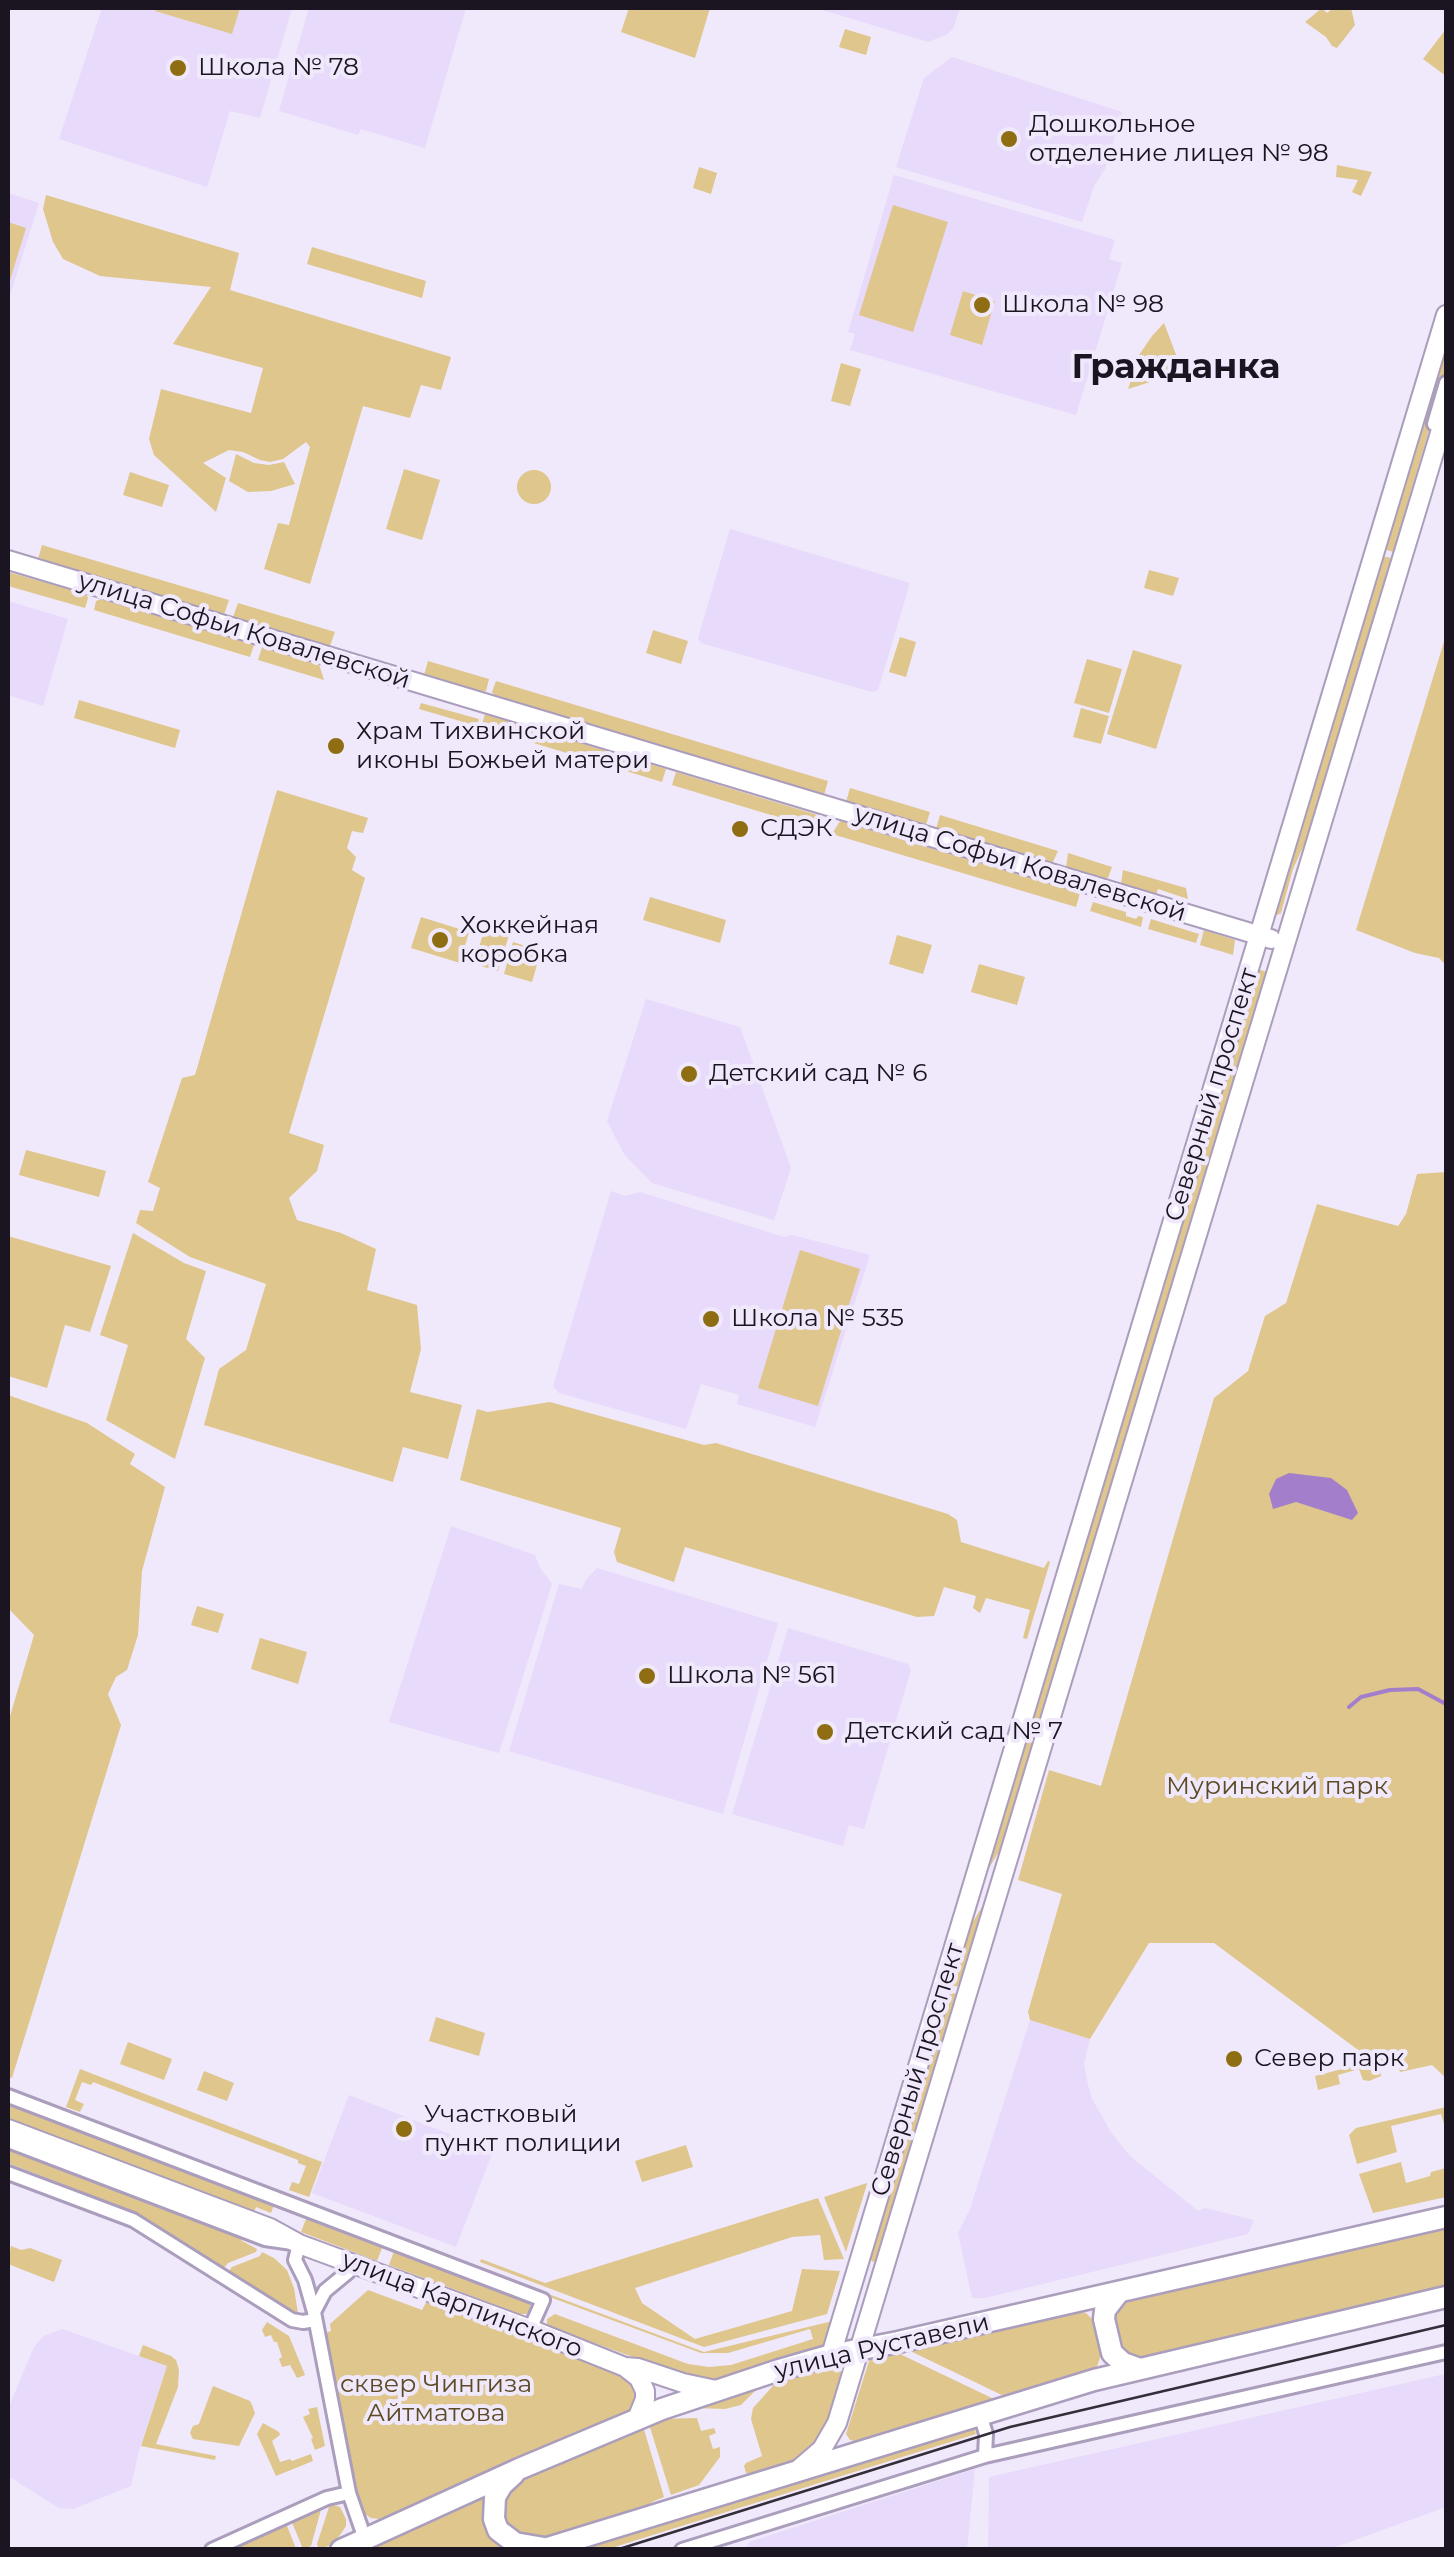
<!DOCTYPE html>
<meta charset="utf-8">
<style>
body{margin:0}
#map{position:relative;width:1454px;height:2557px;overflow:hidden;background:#f0e8fb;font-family:Montserrat,sans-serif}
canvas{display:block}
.frame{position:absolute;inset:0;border:10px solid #1b1521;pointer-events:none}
</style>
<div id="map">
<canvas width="1454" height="2557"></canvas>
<div class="frame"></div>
</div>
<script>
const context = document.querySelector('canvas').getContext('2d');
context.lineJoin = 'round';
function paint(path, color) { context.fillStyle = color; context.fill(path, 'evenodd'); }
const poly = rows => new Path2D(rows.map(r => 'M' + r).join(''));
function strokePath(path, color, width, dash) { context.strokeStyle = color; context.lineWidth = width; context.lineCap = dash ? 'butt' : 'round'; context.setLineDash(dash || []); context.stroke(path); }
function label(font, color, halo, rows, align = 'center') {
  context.font = font + ' Montserrat,sans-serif'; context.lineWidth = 8; context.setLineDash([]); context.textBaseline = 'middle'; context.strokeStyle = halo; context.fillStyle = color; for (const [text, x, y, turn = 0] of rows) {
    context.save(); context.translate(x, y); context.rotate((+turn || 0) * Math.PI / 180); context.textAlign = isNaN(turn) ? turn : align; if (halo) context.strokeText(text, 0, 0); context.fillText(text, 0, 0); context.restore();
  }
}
const built = poly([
 [102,8,292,8,260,118,230,111,207,187,59,139],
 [309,8,466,8,425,148,361,129,358,135,279,111],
 [816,8,960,8,953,29,946,35,928,42],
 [952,57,1122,112,1105,169,1094,186,1082,222,896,167,924,78],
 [894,175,1115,240,1109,259,1122,263,1076,415,850,350,855,334,848,332],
 [8,193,39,203,8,302],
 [730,529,910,583,878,690,872,692,701,643,698,638],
 [8,601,68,619,43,706,8,695],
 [646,999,740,1027,791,1168,774,1220,652,1183,624,1154,607,1121],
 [611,1191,625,1196,640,1192,784,1237,792,1235,870,1255,815,1427,737,1404,739,1395,701,1384,686,1429,559,1393,553,1386],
 [451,1526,535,1555,540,1568,552,1584,499,1753,389,1722],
 [597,1568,778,1623,723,1814,509,1751,559,1584,582,1589,586,1580],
 [788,1628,908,1664,911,1670,864,1829,849,1825,843,1846,732,1814],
 [1030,2020,1090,2039,1084,2064,1088,2085,1092,2099,1112,2134,1130,2156,1198,2211,1205,2208,1254,2220,1248,2234,985,2298,972,2298,958,2233,970,2209],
 [349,2095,493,2151,456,2247,312,2193],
 [62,2329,167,2366,139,2450,131,2486,73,2509,59,2508,8,2476,8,2409,34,2347,44,2336],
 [1445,2374,1446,2507,1330,2549,988,2550,989,2477],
 [975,2469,967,2549,746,2549,749,2542]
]);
const green = poly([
 [156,8,240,8,232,34,155,11],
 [629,8,710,8,695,58,621,32],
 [1322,8,1327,13,1333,8,1351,8,1355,25,1337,48,1332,46,1326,37,1305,22],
 [845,29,871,37,866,55,839,47],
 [1446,29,1446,76,1423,59],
 [1337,165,1372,172,1361,196,1352,192,1358,180,1336,177],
 [699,167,717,173,711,194,693,188],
 [46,195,239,253,230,290,451,357,441,390,421,385,410,418,363,406,310,584,264,569,278,523,289,525,310,447,306,442,283,459,270,462,260,460,243,452,229,450,203,463,226,478,216,512,154,455,149,439,161,389,251,413,263,368,173,344,211,287,100,276,63,259,53,242,43,209],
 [893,205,948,222,913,332,859,315],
 [8,222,26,228,8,287],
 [312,247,426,281,422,298,307,264],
 [963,291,995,301,982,345,950,335],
 [1164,323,1180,365,1176,371,1166,377,1128,389,1139,355,1152,336],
 [1446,340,1446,373,1393,552,1384,549],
 [841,363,861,369,850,406,831,401],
 [236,454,254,463,269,465,284,462,295,484,271,491,248,492,229,481],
 [404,469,440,480,422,540,386,529],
 '517 487a17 17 0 1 1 34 0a17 17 0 1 1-34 0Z',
 [130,472,169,485,162,507,123,495],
 [42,545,229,600,224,615,38,559],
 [1382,556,1391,558,1308,836,1293,869,1281,913,1277,915,1275,913],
 [1149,570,1179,578,1173,596,1144,588],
 [8,572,86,594,88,598,85,608,8,586],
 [101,599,254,645,250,657,94,610,96,601],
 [238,603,335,632,330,646,233,617],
 [1446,609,1446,965,1439,958,1415,953,1356,930,1446,635,1444,618],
 [653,630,688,641,681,664,646,653],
 [900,637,916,642,906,677,889,672],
 [262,647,319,664,324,680,258,660],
 [1133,650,1182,665,1156,749,1107,734],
 [1087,659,1122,669,1109,713,1074,703],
 [428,661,489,679,486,691,482,692,424,675],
 [496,681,828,781,824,795,495,696,492,692],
 [79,700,180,730,175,748,74,718],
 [421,703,479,719,477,726,419,709],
 [1081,708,1109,716,1101,744,1073,737],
 [485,714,666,769,662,782,481,727],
 [676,772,821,816,817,829,672,785],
 [850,788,930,812,926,825,846,802],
 [277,790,368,818,363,833,352,831,347,848,356,857,352,870,365,878,289,1133,324,1145,317,1171,289,1198,297,1220,341,1233,376,1249,367,1290,417,1305,421,1349,410,1392,462,1405,448,1459,403,1447,393,1482,204,1425,219,1369,246,1350,266,1284,190,1257,136,1223,140,1210,153,1211,160,1188,148,1182,182,1078,195,1075],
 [940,815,1058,851,1052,864,936,829],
 [840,821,1080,893,1076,907,832,834],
 [1068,853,1112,867,1108,878,1105,880,1066,868],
 [1123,870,1186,888,1188,899,1158,889,1156,895,1121,884],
 [650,897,726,920,720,943,643,920],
 [1093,902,1126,912,1126,916,1136,919,1138,916,1143,917,1141,927,1090,911],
 [421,917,469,932,460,963,411,948],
 [1151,919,1199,934,1196,943,1148,929],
 [486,924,510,932,498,971,474,964],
 [1204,930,1235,940,1233,955,1200,945],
 [897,935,932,945,923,974,889,964],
 [513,942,541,951,532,982,504,974],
 [979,964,1025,977,1017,1005,971,992],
 [1258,969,1267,972,1007,1838,989,1868],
 [26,1150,106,1171,99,1197,19,1175],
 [1446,1172,1446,2078,1432,2065,1400,2072,1397,2062,1380,2066,1381,2076,1369,2081,1363,2080,1359,2069,1338,2075,1340,2084,1318,2090,1315,2076,1373,2061,1214,1943,1149,1943,1090,2039,1030,2020,1028,2012,1062,1894,1018,1880,1049,1770,1101,1786,1214,1398,1248,1371,1265,1316,1286,1303,1317,1204,1398,1226,1406,1214,1417,1174],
 [133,1233,184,1263,206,1271,186,1339,205,1358,175,1459,106,1420,128,1345,100,1335],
 [8,1236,111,1266,90,1332,65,1325,47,1388,8,1376],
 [800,1250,860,1269,818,1406,758,1388],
 [8,1395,87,1423,135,1454,130,1464,165,1487,142,1571,138,1635,127,1670,116,1677,108,1694,121,1725,12,2078,8,2077,8,1723,34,1635,8,1608],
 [550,1402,704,1445,716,1443,948,1514,957,1520,961,1542,1044,1568,1048,1561,1050,1562,1027,1639,1023,1638,1030,1610,986,1598,980,1613,973,1608,976,1596,944,1587,934,1616,917,1617,685,1547,674,1582,617,1562,614,1552,621,1528,460,1480,477,1409,488,1412],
 [197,1606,224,1614,218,1633,191,1625],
 [260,1638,307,1652,298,1684,251,1669],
 [987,1899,962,1988,952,1985,969,1928],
 [950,1992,960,1995,879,2260,873,2262,868,2257,925,2066],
 [436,2017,485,2033,479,2056,429,2041],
 [128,2042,172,2059,164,2080,120,2064],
 [80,2069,322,2162,309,2197,289,2190,292,2182,299,2184,306,2166,298,2163,298,2160,93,2082,91,2085,82,2082,75,2100,84,2104,80,2112,66,2107],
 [204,2071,234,2083,227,2101,197,2090],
 [8,2105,274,2205,271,2213,256,2207,254,2212,8,2119],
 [1446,2107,1446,2124,1444,2124,1441,2114,1391,2126,1397,2152,1357,2164,1349,2135,1356,2128],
 [686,2145,693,2167,642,2182,635,2161],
 [8,2148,236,2234,242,2241,257,2249,256,2252,228,2263,224,2268,134,2212,8,2163],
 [1401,2162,1406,2183,1430,2176,1431,2172,1446,2168,1446,2197,1373,2213,1359,2174],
 [867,2183,867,2184,846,2252,824,2197],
 [818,2198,844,2259,824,2260,820,2235,792,2237,635,2288,642,2303,695,2339,792,2311,802,2269,840,2271,827,2314,704,2347,480,2262,481,2259,545,2283],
 [306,2219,382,2248,377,2261,301,2232],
 [1446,2225,1446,2289,1135,2360,1124,2358,1109,2310,1123,2300],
 [11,2246,21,2250,30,2248,62,2260,54,2282,8,2264],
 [394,2251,525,2300,530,2304,530,2310,526,2314,520,2314,389,2265],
 [262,2252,274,2258,287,2270,294,2288,298,2313,289,2310,229,2271,232,2267,260,2256],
 [479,2268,704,2352,837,2320,828,2340,818,2349,729,2377,699,2381,550,2327,547,2325,547,2319,555,2314,688,2364,709,2367,731,2365,813,2339,810,2329,728,2353,701,2353,482,2272],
 [368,2290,422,2310,427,2301,431,2301,613,2369,640,2385,634,2412,387,2520,371,2518,365,2514,357,2499,326,2333,331,2331,330,2324],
 [1075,2311,1086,2313,1093,2320,1101,2355,1096,2369,1006,2397,906,2349],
 [267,2322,289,2336,305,2375,297,2378,290,2365,282,2367,279,2359,282,2357,277,2342,274,2342,271,2335,265,2337,262,2330],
 [143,2345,171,2356,176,2360,179,2370,178,2387,156,2444,216,2456,215,2460,141,2446,167,2366,139,2356],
 [898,2351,902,2355,996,2400,858,2442,850,2440,846,2434,869,2361,875,2357],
 [840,2363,845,2368,826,2429,813,2445,788,2464,753,2475,746,2473,744,2466,746,2463,762,2456,751,2419,753,2408,781,2377],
 [213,2386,250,2401,252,2405,255,2413,239,2446,193,2439,190,2433,193,2426,199,2424],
 [760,2386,741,2405,725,2409,692,2408],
 [317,2407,325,2446,315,2450,311,2439,313,2438,303,2417,310,2414,308,2409],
 [697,2418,701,2431,714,2428,716,2433,709,2436,713,2449,720,2447,720,2457,699,2485,671,2495,649,2424,660,2419],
 [263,2423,279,2432,280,2435,272,2441,280,2462,290,2459,292,2461,311,2454,313,2461,276,2476,257,2434],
 [643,2426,664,2497,654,2501,638,2511,537,2543,508,2534,498,2508,512,2483],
 [969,2427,974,2428,976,2434,608,2549,577,2550],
 [484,2495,509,2550,362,2550],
 [330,2504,340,2507,346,2519,346,2526,334,2544,319,2549,317,2544],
 [322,2506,311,2546,303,2549,291,2520],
 [286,2523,296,2549,227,2550]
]);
const water = poly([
 [1289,1473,1331,1478,1347,1490,1358,1513,1352,1520,1296,1502,1273,1509,1269,1494,1276,1479]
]);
const stream = poly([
 [1349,1707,1361,1697,1390,1690,1418,1689,1446,1704]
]);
const street = poly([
 [1434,424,1446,383],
 [8,2096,543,2300,530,2329],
 [8,2141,265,2239,299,2244,295,2260,305,2280,314,2312,349,2493,365,2539],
 [8,2173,133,2220,292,2320,303,2322,315,2320],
 [314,2312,325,2291,348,2272,352,2263],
 [980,2414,986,2434,985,2456],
 [212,2550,327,2498,349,2493],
 [682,2550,985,2456,1446,2352]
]);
const secondary = poly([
 [8,560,1271,939],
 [8,2129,270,2228,299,2244,530,2329,625,2367,638,2368,683,2383,716,2390],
 [831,2355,1446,315],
 [625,2367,639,2378,645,2391,645,2399,637,2419],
 [800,2468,822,2449,837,2423,1446,413]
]);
const primary = poly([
 [1119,2292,1105,2310,1104,2319,1112,2353,1123,2363,1137,2368],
 [514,2474,502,2485,495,2497,494,2519,498,2530,515,2543,544,2548],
 [341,2550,519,2469,662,2409,779,2370,831,2355,898,2342,1446,2217],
 [541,2550,1094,2380,1446,2297]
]);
const tram = poly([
 [616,2550,1010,2427,1446,2325]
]);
const markers = [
 [178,68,10,"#8f6d12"],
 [1009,139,10,"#8f6d12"],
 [982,305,10,"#8f6d12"],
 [336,746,10,"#8f6d12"],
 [740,829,10,"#8f6d12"],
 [440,940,10,"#8f6d12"],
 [689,1074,10,"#8f6d12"],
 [711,1319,10,"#8f6d12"],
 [647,1676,10,"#8f6d12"],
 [825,1732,10,"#8f6d12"],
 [1234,2059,10,"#8f6d12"],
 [404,2129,10,"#8f6d12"]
];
const poiNames = [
 ["Школа № 78",198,68],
 ["Дошкольное",1029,125],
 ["отделение лицея № 98",1029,154],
 ["Школа № 98",1002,305],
 ["Храм Тихвинской",356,732],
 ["иконы Божьей матери",356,761],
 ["СДЭК",760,829],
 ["Хоккейная",460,926],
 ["коробка",460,955],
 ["Детский сад № 6",709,1074],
 ["Школа № 535",731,1319],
 ["Школа № 561",667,1676],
 ["Детский сад № 7",845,1732],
 ["Север парк",1254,2059],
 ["Участковый",424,2115],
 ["пункт полиции",424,2144]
];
const streetNames = [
 ["улица Софьи Ковалевской",244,631,17],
 ["улица Софьи Ковалевской",1020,864,17],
 ["Северный проспект",1212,1095,-73],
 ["Северный проспект",918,2070,-73],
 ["улица Карпинского",462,2305,21],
 ["улица Руставели",882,2347,-13]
];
const parkNames = [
 ["Муринский парк",1277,1787],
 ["сквер Чингиза",436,2385],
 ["Айтматова",436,2414]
];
const districtNames = [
 ["Гражданка",1176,368]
];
paint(built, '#e8dafa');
paint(green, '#dfc68d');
paint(water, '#a37ecb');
strokePath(stream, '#a37ecb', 4);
strokePath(street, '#ab9dbc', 18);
strokePath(secondary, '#ab9dbc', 22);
strokePath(primary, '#ab9dbc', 25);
strokePath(street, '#fff', 12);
strokePath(secondary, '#fff', 18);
strokePath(primary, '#fff', 20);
strokePath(tram, '#342e3b', 2.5);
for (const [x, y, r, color] of markers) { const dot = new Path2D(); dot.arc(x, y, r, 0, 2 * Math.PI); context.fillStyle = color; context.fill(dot); strokePath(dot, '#f0e8fb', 4); }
label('25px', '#1b1521', '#f0e8fb', poiNames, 'left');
label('25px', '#1b1521', '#f0e8fb', streetNames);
label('25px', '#5c4b25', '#f0e8fb', parkNames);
label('bold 35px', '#1b1521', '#f0e8fb', districtNames);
</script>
